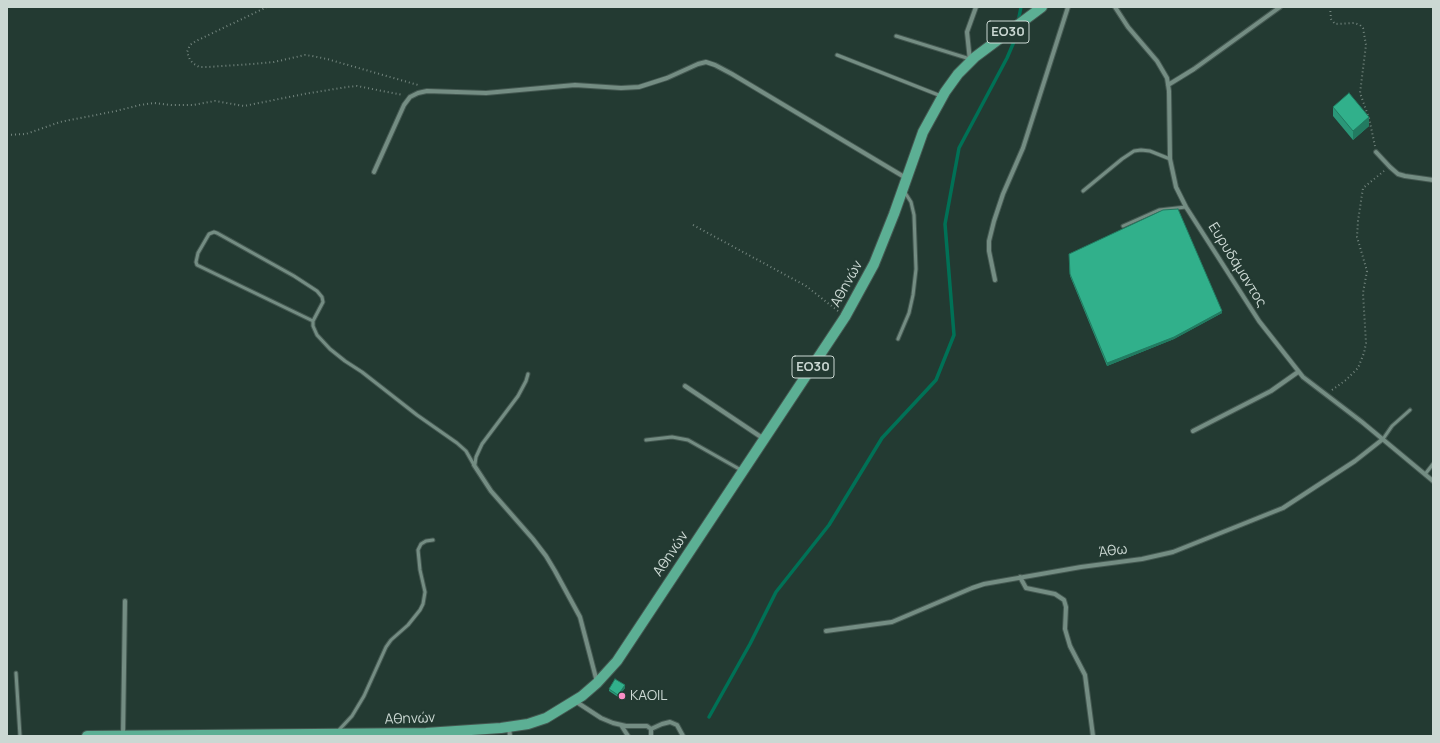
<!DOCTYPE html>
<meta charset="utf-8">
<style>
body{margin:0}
#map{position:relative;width:1440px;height:743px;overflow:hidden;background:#233a32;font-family:Manrope,sans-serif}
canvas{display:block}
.frame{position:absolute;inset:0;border:8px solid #cbd8d3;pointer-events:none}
</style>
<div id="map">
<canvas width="1440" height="743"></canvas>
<div class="frame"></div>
</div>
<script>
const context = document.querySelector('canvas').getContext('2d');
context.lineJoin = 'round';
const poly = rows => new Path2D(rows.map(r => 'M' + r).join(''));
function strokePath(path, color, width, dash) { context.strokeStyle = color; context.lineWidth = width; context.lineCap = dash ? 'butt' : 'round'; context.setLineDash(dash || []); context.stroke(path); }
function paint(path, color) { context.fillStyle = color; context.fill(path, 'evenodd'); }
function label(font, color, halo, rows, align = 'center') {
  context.font = font + ' Manrope,sans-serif'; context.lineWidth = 4; context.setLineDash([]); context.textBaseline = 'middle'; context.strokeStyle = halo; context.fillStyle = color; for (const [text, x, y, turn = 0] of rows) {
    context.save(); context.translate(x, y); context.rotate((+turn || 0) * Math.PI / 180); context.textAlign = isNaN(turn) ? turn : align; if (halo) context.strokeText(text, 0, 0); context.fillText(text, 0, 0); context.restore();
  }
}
const stream = poly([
 [1018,22,1021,7],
 [709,717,750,644,776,592,829,525,882,438,936,380,954,335,945,224,959,148,1007,58,1016,37,1017,28]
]);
const path = poly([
 [267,7,196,41,190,45,187,52,190,60,194,64,199,67,208,67,252,64,274,62,305,55,312,56,327,59,418,85],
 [1330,7,1331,19,1335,24,1354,23,1360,25,1363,28,1366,45,1360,93,1369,118,1375,146],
 [7,135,26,134,60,122,116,111,140,105,154,103,171,105,193,105,215,101,244,106,304,94,347,87,357,86,403,95],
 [693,225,806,286,838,311],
 [1332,390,1346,380,1358,368,1364,353,1366,343,1363,293,1367,271,1357,237,1358,221,1363,188,1384,171]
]);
const lane = poly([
 [896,36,970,59],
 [837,55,941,96],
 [1083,191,1122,159,1134,151,1141,150,1150,151,1170,159],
 [1123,226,1159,210,1186,207],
 [313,321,197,265,196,262,198,253,209,234,214,232,217,233,294,276,317,291,322,297,323,302,313,321,313,326,317,335,330,349,345,361,362,372,417,415,457,443,466,451,474,465],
 [898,339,909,313,913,295,916,269,914,215,911,202,904,191],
 [1383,439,1392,426,1410,410],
 [646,440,672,437,688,440,741,470],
 [475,464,476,457,482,444,518,396,526,381,528,374],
 [1426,473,1433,464],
 [16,673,20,736],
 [339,730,352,716,364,696,386,647,391,640,408,625,420,610,423,604,425,592,420,570,418,550,421,544,426,541,433,540]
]);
const street = poly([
 [1115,7,1128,27,1157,61,1167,78,1169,91,1170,159,1176,187,1186,207,1259,321,1303,377,1362,422,1433,481],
 [970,61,967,32,976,7],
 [1168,85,1194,69,1280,7],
 [1376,152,1390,167,1398,174,1405,176,1433,180],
 [374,172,404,105,410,97,418,93,427,91,486,93,575,85,621,88,639,87,667,78,698,64,706,62,715,65,732,74,906,178],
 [995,280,989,251,989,241,994,221,1003,194,1023,148,1068,7],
 [685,386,764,439],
 [1193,431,1271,391,1298,372],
 [474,465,491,491,533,539,546,556,555,571,580,617,597,682],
 [1020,577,1026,588,1055,594,1064,600,1066,607,1065,629,1070,646,1085,675,1093,736],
 [826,631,892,622,972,588,984,584,1081,567,1142,559,1173,552,1283,508,1355,461,1383,439],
 [575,701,601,718,613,723,626,726,647,726,651,729,651,736],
 [621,725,628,736],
 [509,728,510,736],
 [651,729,662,724,670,722,677,725,683,736],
 [123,735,125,601]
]);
const primary = poly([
 [87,736,426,733,501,728,528,724,546,718,582,696,597,683,617,661,845,317,874,264,894,214,923,132,945,92,958,74,975,57,1042,7]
]);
const wall = poly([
 [1333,107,1369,126,1353,140,1333,116],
 [1069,254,1222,313,1174,339,1107,366,1070,276],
 [625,688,618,697,609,691,609,689]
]);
const shadedWall = poly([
 [1369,117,1369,126,1353,140,1353,131],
 [1222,311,1222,313,1174,339,1107,366,1107,363],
 [625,685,625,688,618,697,618,695]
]);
const building = poly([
 [1349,93,1369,117,1353,131,1333,107,1349,93],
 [1178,209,1222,311,1174,337,1107,363,1070,274,1069,254,1163,210,1178,209],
 [615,679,625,685,618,695,609,689,615,679]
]);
const markers = [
 [622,696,4,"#fa8fc6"]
];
const shields = [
 [1008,32,42],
 [813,367,42]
];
const shieldNames = [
 ["ΕΟ30",1008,32],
 ["ΕΟ30",813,367]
];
const streetNames = [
 ["Ευρυδάμαντος",1237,265,58],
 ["Αθηνών",847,284,-61],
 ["Άθω",1113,551,-7],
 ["Αθηνών",671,554,-56],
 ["Αθηνών",410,719,-2]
];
const poiNames = [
 ["KAOIL",630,696]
];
strokePath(stream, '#007156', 3.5);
strokePath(lane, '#445851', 5);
strokePath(street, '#445851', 6);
strokePath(primary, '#445851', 12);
strokePath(path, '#73857e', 2, [1, 3]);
strokePath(lane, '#748d83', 3);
strokePath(street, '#748d83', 4);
strokePath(primary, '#5caf94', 10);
paint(wall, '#2a9778');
paint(shadedWall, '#227b61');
paint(building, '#31b08b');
strokePath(building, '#227b61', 1);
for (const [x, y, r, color] of markers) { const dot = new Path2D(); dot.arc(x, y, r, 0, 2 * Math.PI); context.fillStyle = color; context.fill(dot); strokePath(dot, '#233a32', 1.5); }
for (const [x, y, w] of shields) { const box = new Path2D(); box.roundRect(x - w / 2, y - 11, w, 22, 3); context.fillStyle = '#233a32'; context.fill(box); strokePath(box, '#cbd8d3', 1); }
label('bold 13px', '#cbd8d3', null, shieldNames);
label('14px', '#cbd8d3', '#233a32', streetNames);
label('14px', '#cbd8d3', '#233a32', poiNames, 'left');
</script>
